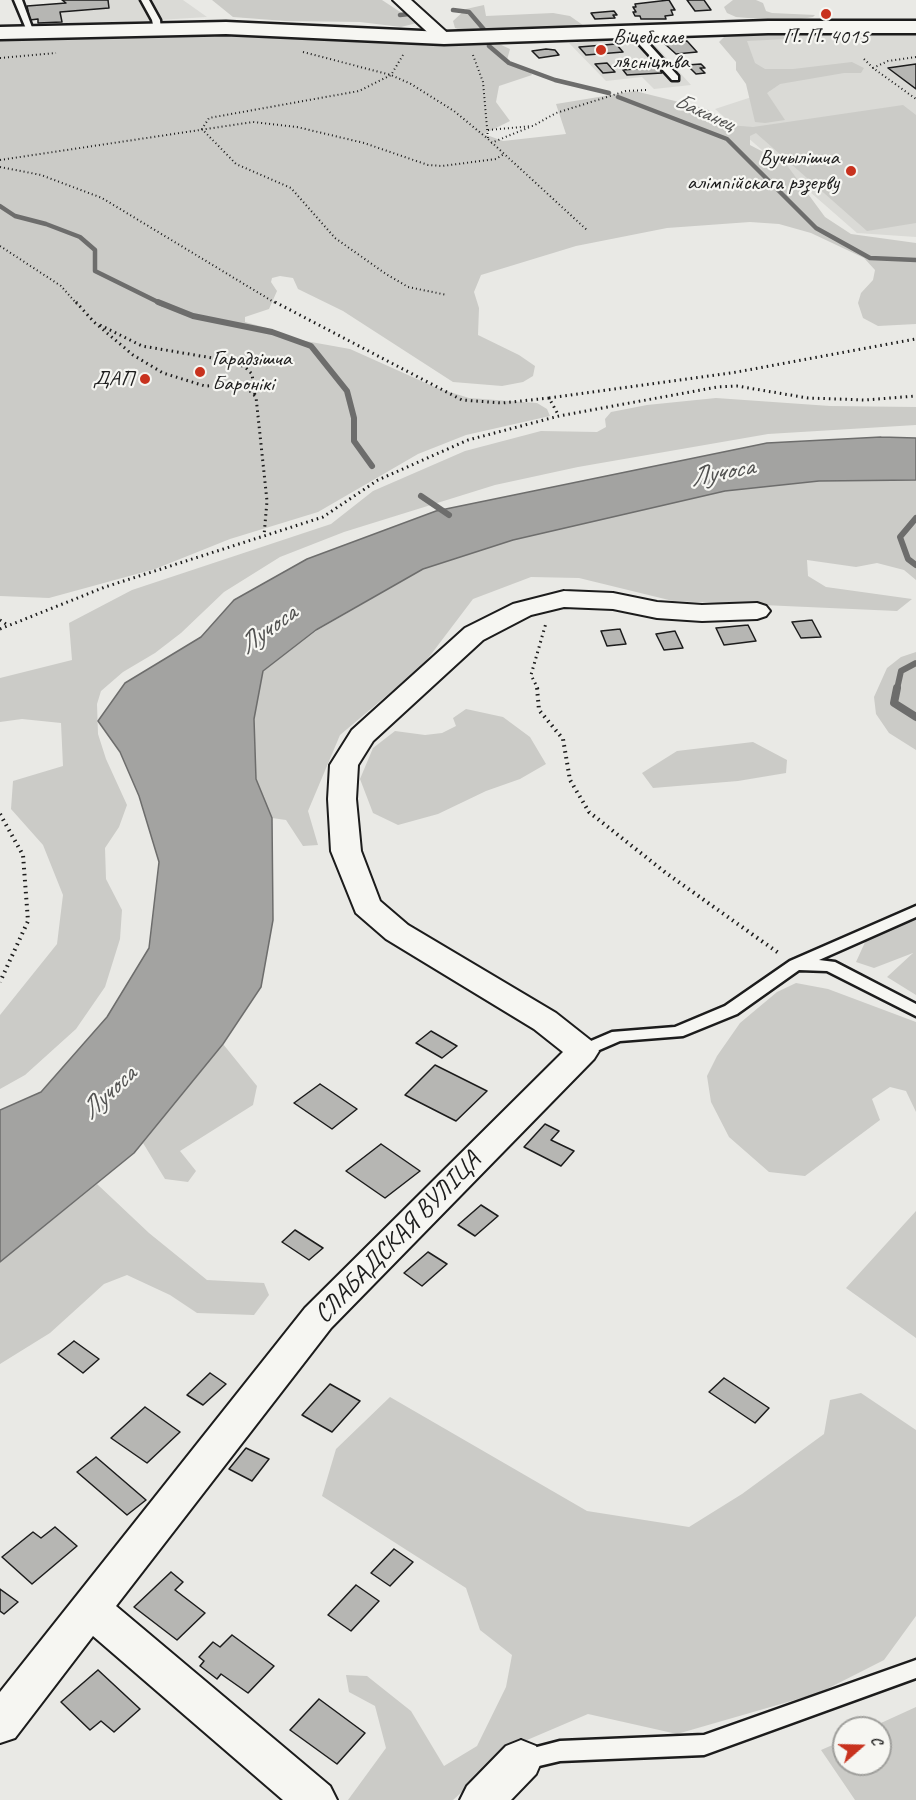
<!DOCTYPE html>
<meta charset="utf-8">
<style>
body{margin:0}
#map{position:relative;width:916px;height:1800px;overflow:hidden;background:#e9e9e5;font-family:Caveat,sans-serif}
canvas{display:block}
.north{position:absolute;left:832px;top:1716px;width:60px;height:60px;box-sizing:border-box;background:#f6f6f2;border:2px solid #9f9f9c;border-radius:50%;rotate:70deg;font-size:16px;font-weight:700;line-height:24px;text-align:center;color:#1c1c1c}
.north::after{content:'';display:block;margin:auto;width:21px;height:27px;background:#c8321e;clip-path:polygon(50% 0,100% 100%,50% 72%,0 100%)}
</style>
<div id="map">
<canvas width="916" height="1800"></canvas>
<div class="north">С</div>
</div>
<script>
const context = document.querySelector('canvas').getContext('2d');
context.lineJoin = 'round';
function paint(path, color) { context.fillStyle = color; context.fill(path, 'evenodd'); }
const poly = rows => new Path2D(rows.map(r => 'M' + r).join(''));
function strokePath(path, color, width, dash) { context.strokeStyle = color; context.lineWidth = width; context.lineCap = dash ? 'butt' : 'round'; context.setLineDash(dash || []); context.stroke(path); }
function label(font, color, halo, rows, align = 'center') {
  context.font = font + ' Caveat,sans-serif'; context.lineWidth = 4.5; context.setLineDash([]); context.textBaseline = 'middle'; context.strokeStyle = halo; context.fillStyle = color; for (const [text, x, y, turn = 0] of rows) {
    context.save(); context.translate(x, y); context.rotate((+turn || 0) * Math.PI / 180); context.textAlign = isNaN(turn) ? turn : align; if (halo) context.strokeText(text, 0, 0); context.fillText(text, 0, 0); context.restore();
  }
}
const built = poly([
 [62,0,183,0,207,17,63,26,61,22,38,23,37,19,30,20,27,6,66,3],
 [916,30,916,237,857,233,715,109,770,91,731,35],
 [647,36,691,85,654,89,642,77,606,81,569,43]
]);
const green = poly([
 [212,0,382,0,417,23,401,27,360,22,285,21,233,17],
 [733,0,756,0,763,3,766,11,772,13,815,15,813,17,801,19,772,20,736,17,727,13,724,7],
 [484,5,486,16,553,13,570,16,587,28,466,32,455,28,453,21,466,9],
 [777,31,786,39,747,41,755,63,765,69,793,69,852,62,864,68,861,73,844,73,780,84,767,93,785,120,765,123,755,122,746,84,736,70,736,62,719,42,726,35],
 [226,33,467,45,495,42,510,49,507,60,528,69,532,75,499,86,496,102,510,121,484,134,503,141,566,134,556,104,635,91,707,109,729,125,753,127,903,105,916,115,916,223,867,231,756,133,750,136,750,145,786,164,825,217,851,234,916,243,916,324,878,326,863,318,858,303,861,293,873,280,875,270,864,258,811,233,779,224,750,222,667,228,576,246,481,275,474,292,479,308,478,335,519,355,535,366,533,376,523,382,502,386,453,382,343,311,298,289,293,278,280,276,272,278,271,282,277,291,269,309,245,317,245,322,267,328,283,337,350,349,437,388,469,398,537,403,547,409,550,416,466,435,418,454,318,512,230,539,155,569,49,598,0,596,0,37],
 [716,398,830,406,916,407,916,425,768,434,578,467,495,485,344,532,280,557,224,592,181,633,155,653,123,672,101,691,97,704,98,734,106,759,127,805,119,827,105,848,106,879,122,910,120,939,105,987,76,1029,25,1075,0,1089,0,1015,57,944,63,895,43,845,11,809,13,781,63,766,61,723,22,719,0,722,0,678,72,660,69,623,132,590,331,524,373,491,465,451,541,431,597,432,606,427,605,419,611,412,647,405],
 [916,480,916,580,904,570,877,563,856,567,807,560,808,576,826,587,912,599,897,611,673,601,579,578,531,577,473,599,423,665,340,735,308,811,318,845,303,846,286,820,272,818,256,779,254,719,263,671,316,631,423,569,513,540,725,491,819,481],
 [916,652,916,750,889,733,876,714,874,697,887,668,901,657],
 [466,709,503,717,530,737,546,764,520,779,486,791,438,814,398,825,373,813,360,779,373,748,395,731,425,735,442,733,456,726,453,718],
 [753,742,787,760,786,773,738,781,653,788,642,773,677,751],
 [916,919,916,995,887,977,913,953,874,968,856,962,866,940],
 [796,983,828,989,916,1022,916,1112,906,1091,890,1087,872,1099,880,1120,805,1176,769,1172,729,1137,711,1102,707,1076,717,1056,740,1023,777,992],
 [223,1044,257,1086,253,1105,180,1151,196,1171,188,1182,165,1179,143,1143],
 [97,1184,149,1233,207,1280,264,1283,269,1295,254,1315,197,1313,170,1295,127,1275,104,1284,50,1333,0,1364,0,1262],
 [916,1211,916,1338,846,1288],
 [861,1393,916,1430,916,1616,884,1660,819,1693,677,1734,588,1714,513,1746,453,1800,348,1800,386,1748,375,1706,349,1692,346,1675,367,1676,411,1711,444,1766,477,1746,506,1687,512,1655,480,1630,466,1588,322,1496,336,1449,390,1397,587,1511,689,1527,742,1494,824,1434,830,1400],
 [916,1707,916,1800,855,1800,821,1750,844,1740,844,1764,880,1764,880,1728,870,1728]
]);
const water = poly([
 [881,437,916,438,916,480,819,481,725,491,513,540,423,569,316,630,263,671,254,719,256,779,272,818,273,920,261,987,223,1044,134,1153,0,1262,0,1110,41,1092,107,1017,149,948,159,862,139,796,120,752,98,721,125,683,201,637,234,600,307,559,436,511,767,443,881,437]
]);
const streamFar2 = poly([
 [453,10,469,12,487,33],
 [400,15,409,14],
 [489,46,509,63,555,80,609,93],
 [618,97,727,139,816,228,870,258,916,260],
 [0,206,15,216,46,224,80,237,95,250,95,271,162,304]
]);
const streamFar1 = poly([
 [158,302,193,316,272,332,311,346,347,391,354,418,354,441,372,466],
 [421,496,449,515],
 [916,518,900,537,908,559,916,565],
 [897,689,901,671,916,663]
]);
const stream = poly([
 [897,688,894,703,916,717]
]);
const building = poly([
 [62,0,108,0,109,8,60,12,62,22,38,23,38,19,30,20,27,6,66,3,62,0],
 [669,0,675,10,671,10,673,15,665,16,666,19,641,19,640,16,635,16,633,12,636,12,633,7,636,7,635,4,669,0],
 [687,0,704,0,711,10,695,11,687,0],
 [614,11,617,15,613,15,615,18,595,19,591,13,614,11],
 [687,41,697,52,676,54,665,44,687,41],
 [616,44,623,52,586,55,579,47,616,44],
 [546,49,555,50,559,55,539,58,532,51,546,49],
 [607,63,615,72,603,73,595,64,607,63],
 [701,64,705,68,700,68,705,73,696,74,687,65,701,64],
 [916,64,916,89,888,68,916,64],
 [658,67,662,73,627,75,623,70,658,67],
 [812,620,821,637,801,638,792,622,812,620],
 [748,625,756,641,724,645,716,628,748,625],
 [620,629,626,644,607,646,601,631,620,629],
 [675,631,683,648,664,650,656,634,675,631],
 [431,1031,457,1046,442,1058,416,1043,431,1031],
 [435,1065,487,1091,456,1121,405,1095,435,1065],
 [320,1084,357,1109,332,1129,294,1103,320,1084],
 [545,1124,559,1131,551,1140,574,1151,561,1166,524,1147,545,1124],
 [381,1144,420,1171,385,1198,346,1171,381,1144],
 [481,1205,498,1216,475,1236,458,1225,481,1205],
 [295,1230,323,1248,309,1260,282,1242,295,1230],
 [428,1252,447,1264,422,1286,404,1273,428,1252],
 [74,1341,99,1359,83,1373,58,1354,74,1341],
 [210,1373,226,1384,203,1405,187,1395,210,1373],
 [724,1378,769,1408,755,1423,709,1392,724,1378],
 [330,1384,360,1401,332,1432,302,1415,330,1384],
 [145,1407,180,1432,147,1463,111,1438,145,1407],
 [246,1448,269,1459,252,1481,229,1469,246,1448],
 [96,1457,146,1500,127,1515,77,1472,96,1457],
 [55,1527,77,1546,32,1584,2,1557,33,1532,41,1538,55,1527],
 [394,1549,413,1562,390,1586,371,1573,394,1549],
 [171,1572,183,1582,175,1590,205,1613,177,1640,134,1607,171,1572],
 [356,1585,379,1601,351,1631,328,1615,356,1585],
 [0,1589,18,1602,4,1614,0,1611,0,1589],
 [232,1635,274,1666,248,1693,221,1674,217,1679,200,1666,204,1661,199,1657,213,1642,220,1647,232,1635],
 [98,1670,140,1709,114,1732,101,1721,90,1730,61,1702,98,1670],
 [319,1699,365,1733,337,1764,290,1730,319,1699]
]);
const pathFar2 = poly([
 [303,52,391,75,411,84,454,111,488,139,588,231],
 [403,55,391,75,359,91,209,118,202,129,236,164,291,188,335,238,386,274,408,287,447,295],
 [473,55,483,82,488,139],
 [916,57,888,61,873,68,916,99],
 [0,58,56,53],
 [864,59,873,68],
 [488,130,533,126,556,113,626,91,647,90],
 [491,143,530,127],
 [0,160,253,122,297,127,364,143,428,165,442,166,496,159,504,154],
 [0,167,41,175,102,198,277,304],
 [0,246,61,286,77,304]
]);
const pathFar1 = poly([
 [76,302,94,322,133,355,163,373,205,386,237,385,247,388,256,397,267,501,264,536],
 [275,302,462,400,502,403,549,398,559,416],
 [100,325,142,346,230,361,245,367,252,374,255,396],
 [549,398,731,373,916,339],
 [0,620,9,626],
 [0,629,105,587,323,517,378,480,468,440,559,416,717,387,737,386,808,398,865,400,916,396],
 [538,689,531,675,546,623]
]);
const path = poly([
 [537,688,539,710,563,739,570,780,589,812,666,873,780,954],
 [0,814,23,855,28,921,0,982]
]);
const lane = poly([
 [14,0,22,0,34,33,27,31,14,0],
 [141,0,149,0,160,20,161,31,154,29,152,20,141,0],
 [630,30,636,30,678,76,678,80,672,80,630,34,630,30],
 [916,906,916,917,819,960,835,962,916,1004,916,1016,827,971,799,970,737,1014,683,1036,620,1041,583,1057,577,1055,575,1051,577,1047,612,1032,675,1027,725,1006,790,961,916,906],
 [916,1660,916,1678,704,1755,560,1761,522,1770,514,1767,511,1760,514,1753,560,1741,704,1735,916,1660]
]);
const street = poly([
 [393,0,411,0,453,38,450,42,444,43,438,42,393,0],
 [564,591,613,593,657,602,702,605,757,603,766,606,770,611,766,616,757,619,702,621,657,618,613,609,564,607,531,615,483,640,373,741,358,765,356,799,361,851,380,901,408,925,556,1013,594,1043,599,1051,594,1059,331,1328,116,1606,330,1786,337,1800,283,1800,93,1636,15,1738,0,1743,0,1692,305,1308,563,1052,534,1029,386,939,356,913,331,851,328,799,330,765,352,730,465,628,513,604,564,591],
 [521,1740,536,1746,542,1760,536,1774,511,1800,460,1800,467,1786,506,1746,521,1740]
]);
const secondary = poly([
 [768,21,916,21,916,33,768,33,444,44,226,34,0,39,0,27,226,22,444,32,768,21]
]);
const markers = [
 [826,14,6,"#c8321e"],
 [601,50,6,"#c8321e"],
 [851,171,6,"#c8321e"],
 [200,372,6,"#c8321e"],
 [145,379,6,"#c8321e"]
];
const farPoinames = [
 ["Віцебскае",613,37],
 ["лясніцтва",613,62],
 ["П. П. 4015",826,37,"center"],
 ["Вучылішча",839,158,"right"],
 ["алімпійскага рэзерву",839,183,"right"],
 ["Гарадзішча",212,359],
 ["Баронікі",212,384],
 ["ДАП",133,379,"right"]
];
const farWaternames = [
 ["Баканец",704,113,24]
];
const streetNames = [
 ["СЛАБАДСКАЯ ВУЛІЦА",398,1238,-46]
];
const waterNames = [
 ["Лучоса",722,473,-11],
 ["Лучоса",268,630,-36],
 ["Лучоса",109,1093,-43]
];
paint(built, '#dadad6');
paint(green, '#cbcbc7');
paint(water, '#a3a3a1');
strokePath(water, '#6d6d6c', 1.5);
strokePath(streamFar2, '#6d6d6c', 4.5);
strokePath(streamFar1, '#6d6d6c', 6);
strokePath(stream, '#6d6d6c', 8);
paint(building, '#b6b6b3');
strokePath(building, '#1c1c1c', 1.5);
strokePath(lane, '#1c1c1c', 5);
strokePath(street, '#1c1c1c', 4);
strokePath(secondary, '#1c1c1c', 5);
strokePath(pathFar2, '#1c1c1c', 2, [1, 3]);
strokePath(pathFar1, '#1c1c1c', 3, [1.5, 4]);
strokePath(path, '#1c1c1c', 4, [1.5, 4.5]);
paint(lane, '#f6f6f2');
paint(street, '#f6f6f2');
paint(secondary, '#f6f6f2');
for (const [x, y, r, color] of markers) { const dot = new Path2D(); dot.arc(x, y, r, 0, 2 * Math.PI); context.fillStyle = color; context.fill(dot); strokePath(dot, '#f6f6f2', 2); }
label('22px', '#1c1c1c', '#f6f6f2', farPoinames, 'left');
label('italic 22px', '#525251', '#f6f6f2', farWaternames);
label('26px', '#1c1c1c', '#f6f6f2', streetNames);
label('italic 27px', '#525251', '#f6f6f2', waterNames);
</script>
